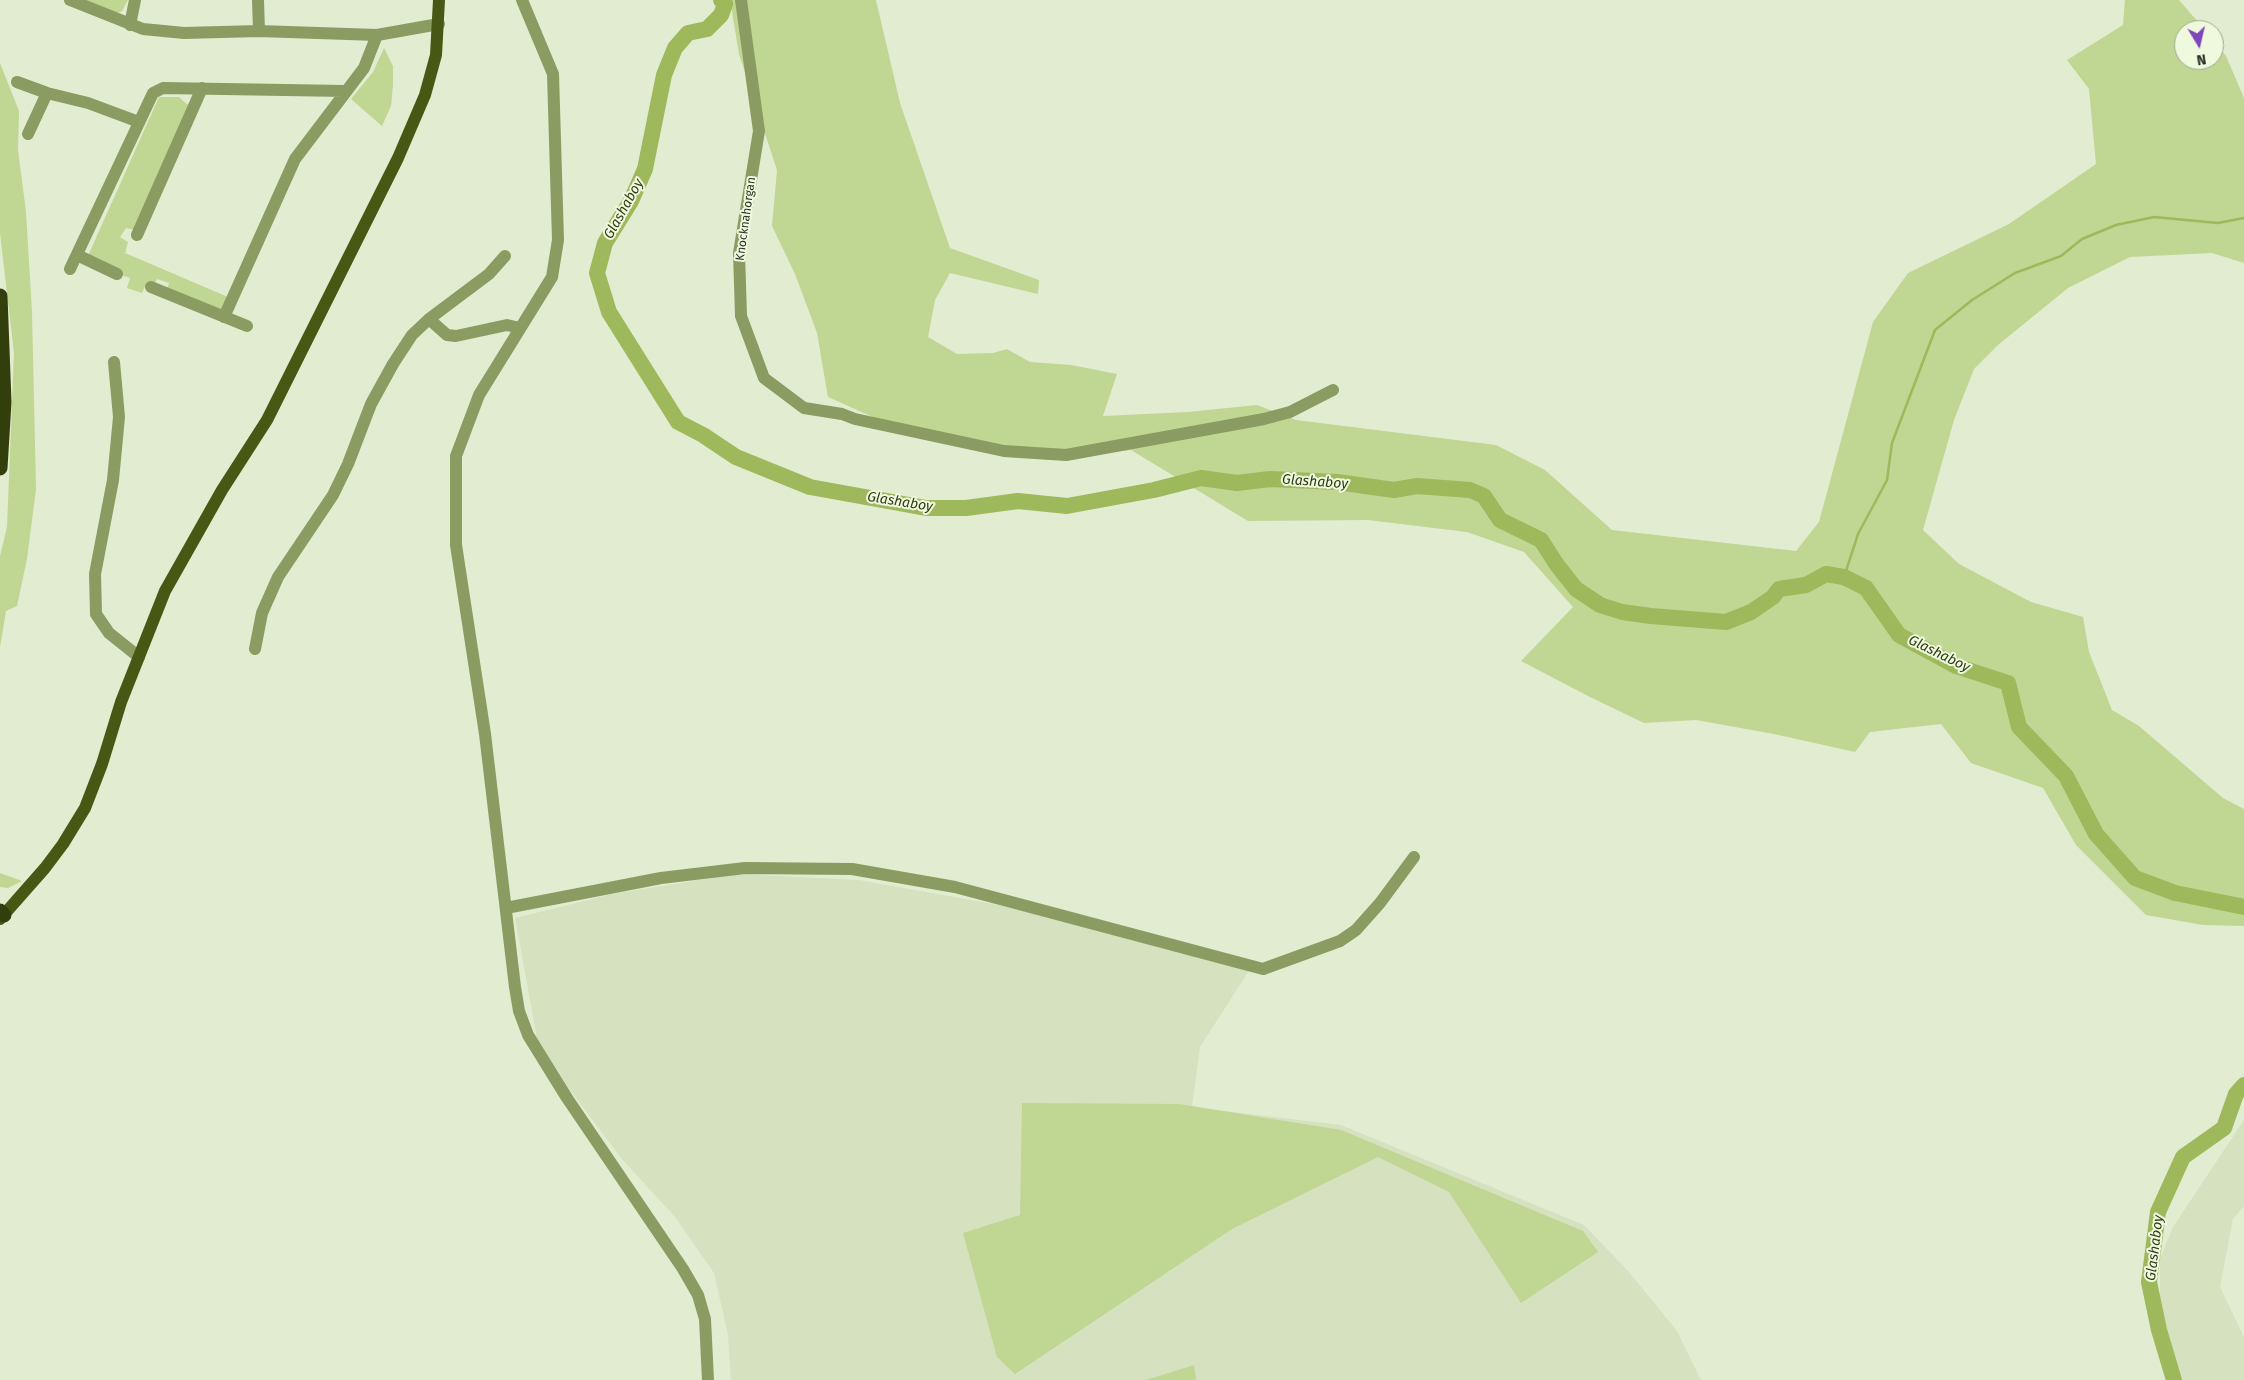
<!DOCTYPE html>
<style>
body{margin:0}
#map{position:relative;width:2244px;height:1380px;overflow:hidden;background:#e2ecd1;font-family:"Fira Sans",sans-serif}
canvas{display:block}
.north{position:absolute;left:2174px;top:20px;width:50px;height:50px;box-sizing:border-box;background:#eff9de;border:1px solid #a0a894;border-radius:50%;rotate:171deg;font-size:14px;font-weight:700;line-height:20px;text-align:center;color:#2a2e24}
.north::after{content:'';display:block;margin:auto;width:18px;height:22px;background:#7f45bb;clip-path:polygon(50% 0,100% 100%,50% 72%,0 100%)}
</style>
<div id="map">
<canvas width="2244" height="1380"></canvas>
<div class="north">N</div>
</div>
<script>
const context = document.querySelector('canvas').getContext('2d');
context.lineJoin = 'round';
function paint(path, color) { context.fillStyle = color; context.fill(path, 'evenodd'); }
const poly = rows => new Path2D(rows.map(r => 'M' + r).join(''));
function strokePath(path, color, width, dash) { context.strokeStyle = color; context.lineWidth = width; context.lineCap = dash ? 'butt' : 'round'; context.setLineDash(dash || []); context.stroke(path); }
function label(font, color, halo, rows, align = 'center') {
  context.font = font + ' "Fira Sans",sans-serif'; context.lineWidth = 4; context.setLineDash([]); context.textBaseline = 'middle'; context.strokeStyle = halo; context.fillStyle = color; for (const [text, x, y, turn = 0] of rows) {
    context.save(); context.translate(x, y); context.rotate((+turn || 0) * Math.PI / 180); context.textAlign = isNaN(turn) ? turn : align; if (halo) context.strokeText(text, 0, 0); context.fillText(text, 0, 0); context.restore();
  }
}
const built = poly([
 [737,874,859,880,999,905,1250,969,1200,1047,1192,1107,1341,1125,1584,1225,1629,1272,1677,1331,1701,1380,731,1380,728,1335,714,1273,675,1217,621,1158,570,1090,537,1038,515,918,612,894],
 [2244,1120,2244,1206,2233,1219,2220,1287,2244,1337,2244,1380,2183,1380,2160,1311,2160,1259,2173,1227]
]);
const green = poly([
 [81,0,128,0,122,11,113,15],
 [730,0,876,0,900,103,950,248,1039,280,1038,294,950,273,935,300,928,337,957,354,993,353,1007,349,1030,362,1071,365,1117,374,1103,416,1188,412,1257,405,1296,420,1496,445,1545,470,1612,530,1796,551,1819,522,1873,322,1908,273,2009,224,2096,164,2089,89,2067,60,2123,25,2125,0,2179,0,2205,30,2184,30,2184,60,2214,60,2214,41,2226,56,2244,98,2244,263,2212,253,2130,257,2068,288,1998,345,1974,369,1954,420,1923,530,1959,564,2031,602,2083,617,2089,652,2112,710,2139,726,2223,798,2244,809,2244,926,2203,925,2146,915,2076,845,2043,788,1971,763,1941,724,1870,732,1855,752,1774,734,1696,720,1644,723,1588,696,1521,661,1573,607,1524,552,1467,532,1368,520,1248,521,1131,450,1049,460,886,423,828,397,817,333,795,274,772,226,777,170,739,54],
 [384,48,393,66,393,85,391,106,382,126,351,99,373,72],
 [0,63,19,111,18,150,26,212,32,312,36,489,27,559,17,606,6,611,0,647,0,556,7,527,14,353,0,233],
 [159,97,179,97,188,105,135,230,126,228,120,237,128,242,125,253,228,297,221,313,166,291,169,283,157,279,153,286,145,286,142,293,127,288,130,278,90,264,87,258],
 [0,873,22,881,8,888,0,887],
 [1022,1103,1179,1104,1341,1130,1583,1231,1598,1252,1521,1303,1449,1192,1378,1157,1232,1229,1015,1374,997,1357,963,1233,1020,1215],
 [1194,1365,1196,1380,1146,1380]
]);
const stream = poly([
 [1844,577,1858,534,1887,480,1892,443,1935,330,1972,300,2015,273,2061,256,2082,239,2116,225,2154,217,2218,223,2244,218]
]);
const river = poly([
 [721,0,725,4,721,15,707,29,688,33,675,48,664,75,645,169,631,201,605,243,597,273,609,312,678,422,703,435,736,457,810,487,926,508,966,508,1018,501,1067,506,1154,490,1201,478,1237,483,1270,479,1337,482,1394,490,1417,486,1470,490,1484,496,1500,520,1541,540,1557,565,1576,589,1600,605,1622,612,1651,616,1726,622,1751,612,1773,597,1779,589,1806,585,1826,574,1844,577,1866,588,1899,635,1956,666,2008,683,2019,727,2066,776,2096,834,2135,878,2175,893,2244,907],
 [2174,1380,2159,1330,2149,1282,2158,1212,2183,1157,2224,1128,2236,1094,2244,1085]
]);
const minor = poly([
 [70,0,143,29,184,33,259,31,377,35,439,24],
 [258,0,259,31],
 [522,0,553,74,558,240,552,277,479,395,456,456,456,545,485,734,515,987,519,1011,528,1035,567,1098,683,1269,698,1295,705,1319,708,1380],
 [741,0,759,131,739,253,741,316,764,378,804,408,842,414,855,419,1004,451,1066,455,1264,419,1290,412,1333,390],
 [130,25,135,0],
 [17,82,47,93,88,103,139,122],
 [28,134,47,93],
 [137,235,202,88],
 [77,255,117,274],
 [70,269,153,93,163,88,345,91],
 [151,287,247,326],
 [224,317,295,159,364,68,377,35],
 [429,319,447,335,456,336,507,325,520,328],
 [114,362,119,417,113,480,95,574,96,614,109,633,139,657],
 [255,649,262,613,278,577,333,495,348,464,371,404,393,364,412,335,429,319,489,274,505,256],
 [506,908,661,878,745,868,852,869,955,887,1263,969,1340,941,1356,930,1380,903,1414,857]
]);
const major = poly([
 [0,919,45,868,63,844,85,808,102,764,121,702,165,591,222,490,267,420,398,158,425,95,436,55,439,0]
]);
const highway = poly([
 [0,296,4,402,0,468],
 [0,911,4,915]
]);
const streetNames = [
 ["Knocknahorgan",746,219,-82]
];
const waterNames = [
 ["Glashaboy",624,209,-61],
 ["Glashaboy",1315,482,4],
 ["Glashaboy",900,502,9],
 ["Glashaboy",1939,654,26],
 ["Glashaboy",2155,1248,-83]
];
paint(built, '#d6e1c0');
paint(green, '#c0d693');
strokePath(stream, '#9db95b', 2.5);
strokePath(river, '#9db95b', 16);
strokePath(minor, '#8a9c62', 12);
strokePath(major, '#465813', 12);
strokePath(highway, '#323f0c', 15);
label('12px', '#2a2e24', '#eff9de', streetNames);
label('italic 14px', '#303b14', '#eff9de', waterNames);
</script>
